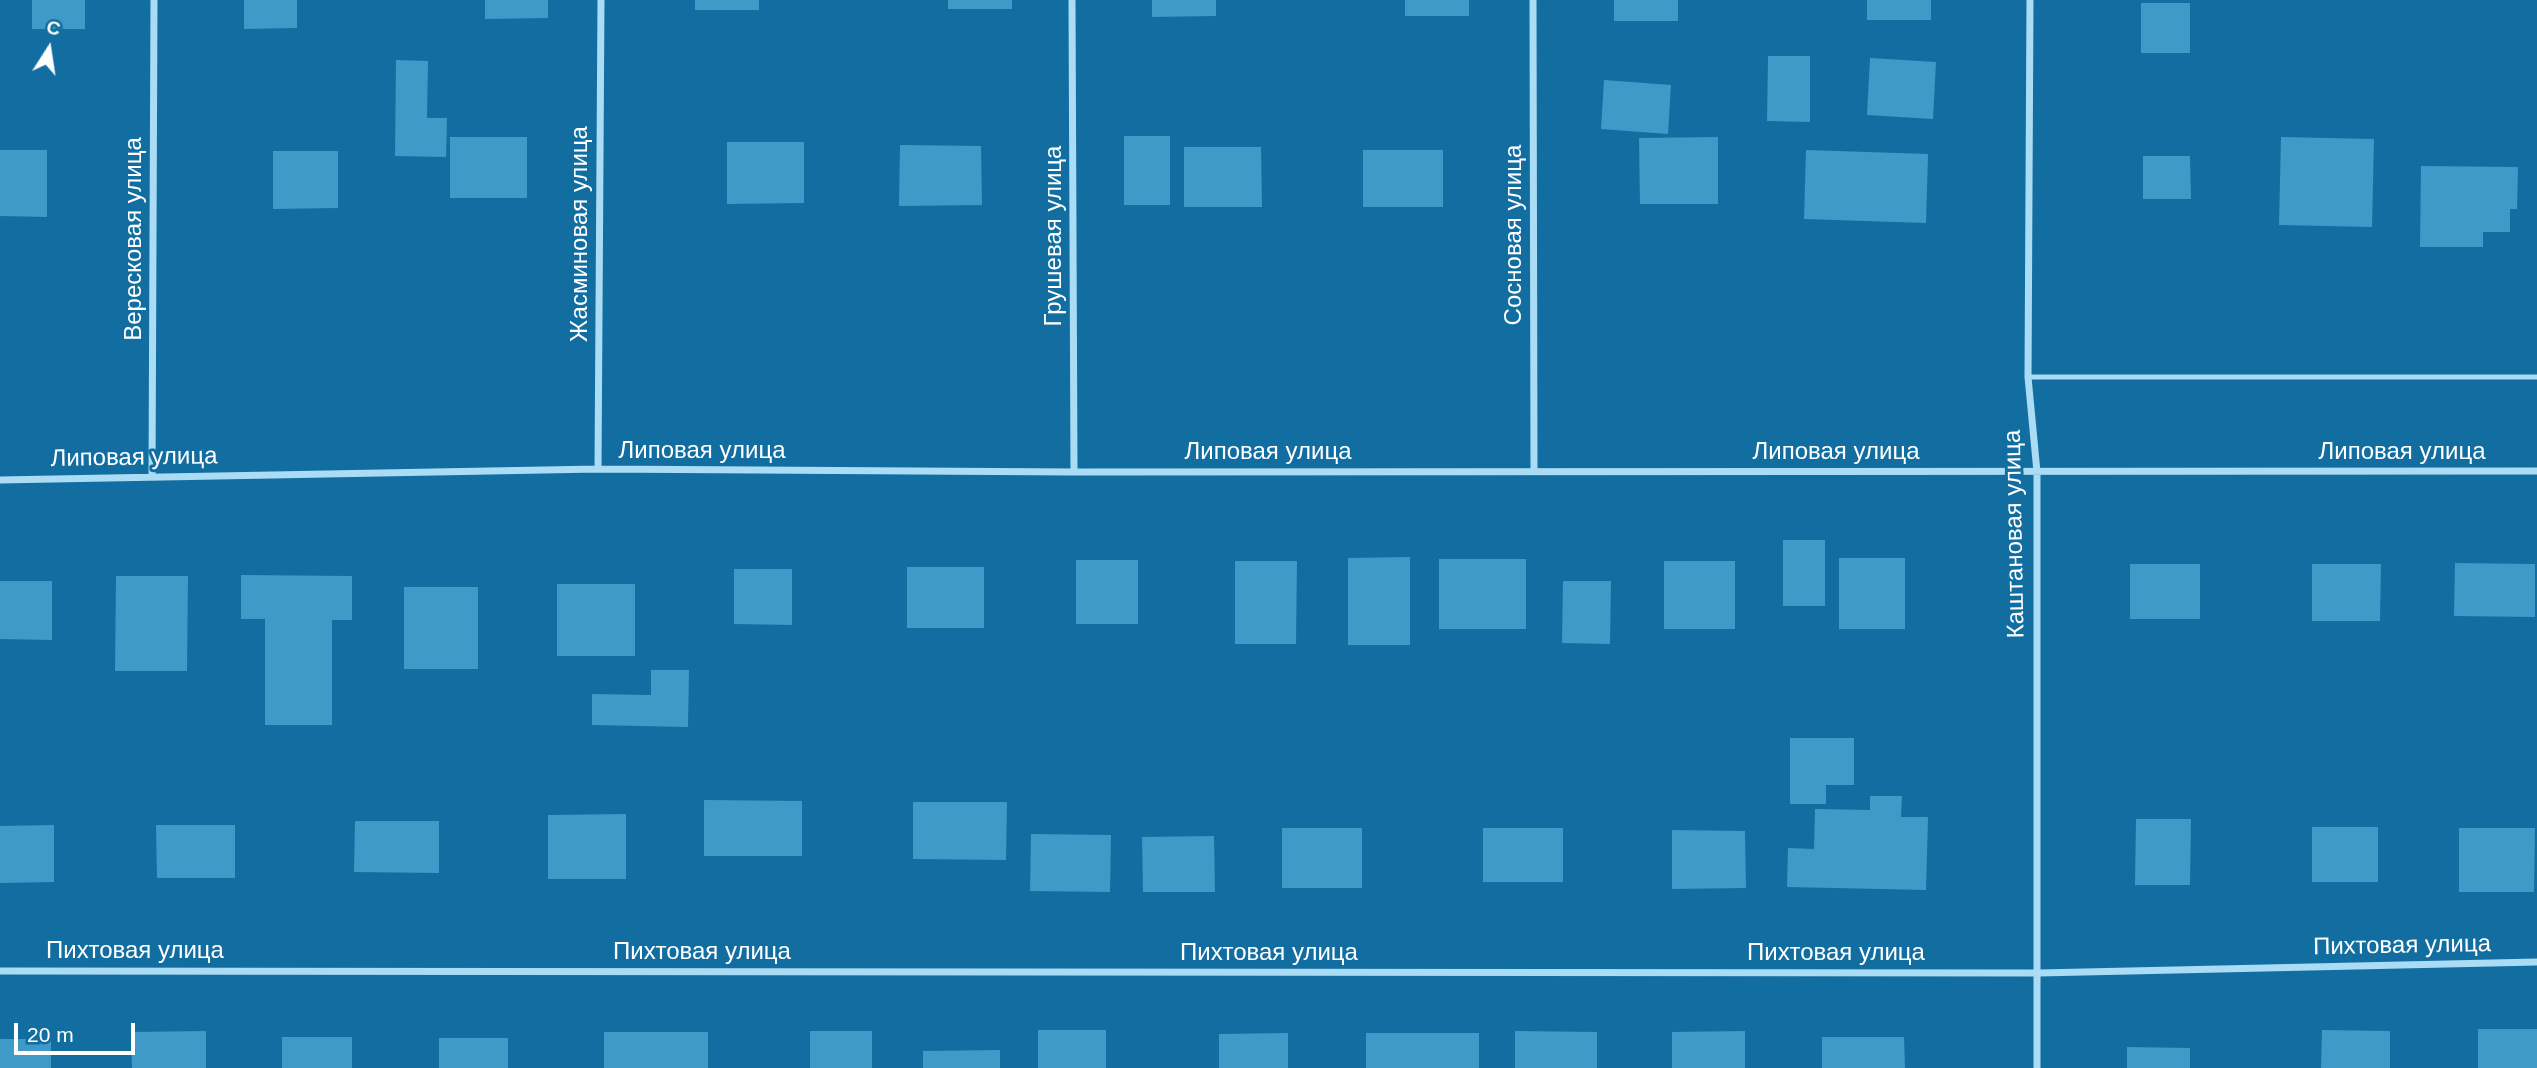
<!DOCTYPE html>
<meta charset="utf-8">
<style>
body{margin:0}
#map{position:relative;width:2537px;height:1068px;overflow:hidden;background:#126ea0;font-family:Arial,sans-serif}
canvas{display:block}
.north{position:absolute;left:14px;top:14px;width:70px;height:70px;-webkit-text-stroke:5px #126ea0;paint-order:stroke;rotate:12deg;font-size:19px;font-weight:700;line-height:28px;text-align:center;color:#fff}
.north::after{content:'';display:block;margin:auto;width:24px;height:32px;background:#fff;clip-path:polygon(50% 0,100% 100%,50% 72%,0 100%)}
.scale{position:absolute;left:14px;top:1023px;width:121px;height:32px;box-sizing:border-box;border:4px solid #fff;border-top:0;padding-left:9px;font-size:21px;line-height:24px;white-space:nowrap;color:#fff;-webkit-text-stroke:5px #126ea0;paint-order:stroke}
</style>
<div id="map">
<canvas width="2537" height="1068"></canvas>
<div class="north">С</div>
<div class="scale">20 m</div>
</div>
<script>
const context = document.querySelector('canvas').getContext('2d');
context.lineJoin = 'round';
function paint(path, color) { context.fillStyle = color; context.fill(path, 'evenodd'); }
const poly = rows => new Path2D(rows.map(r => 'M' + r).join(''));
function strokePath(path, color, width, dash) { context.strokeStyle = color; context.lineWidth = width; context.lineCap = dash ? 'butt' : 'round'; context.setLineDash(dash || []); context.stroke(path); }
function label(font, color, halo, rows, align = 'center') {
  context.font = font + ' Arial,sans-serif'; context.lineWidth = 6; context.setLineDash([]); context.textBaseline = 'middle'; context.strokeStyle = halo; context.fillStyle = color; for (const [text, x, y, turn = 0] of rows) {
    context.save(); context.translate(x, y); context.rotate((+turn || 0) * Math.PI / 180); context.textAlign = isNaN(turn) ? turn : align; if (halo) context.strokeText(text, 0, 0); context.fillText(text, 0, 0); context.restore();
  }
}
const building = poly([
 [32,0,85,0,85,29,32,29],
 [244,0,297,0,297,28,244,29],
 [485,0,548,0,548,18,485,19],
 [695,0,759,0,759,10,695,10],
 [948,0,1012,0,1012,9,948,9],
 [1152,0,1216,0,1216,16,1152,17],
 [1405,0,1469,0,1469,16,1405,16],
 [1614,0,1678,0,1678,21,1614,21],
 [1867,0,1931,0,1931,20,1867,20],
 [2141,3,2190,3,2190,53,2141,53],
 [1768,56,1810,56,1810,122,1767,121],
 [1870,58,1936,62,1933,119,1867,115],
 [396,60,428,61,427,118,447,118,446,157,395,156],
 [1604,80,1671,85,1668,134,1601,129],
 [1124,136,1170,136,1170,205,1124,205],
 [450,137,527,137,527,198,450,198],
 [1718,137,1718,204,1640,204,1639,138],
 [2281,137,2374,139,2372,227,2279,225],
 [727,142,804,142,804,203,727,204],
 [900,145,981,146,982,205,899,206],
 [1184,147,1261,147,1262,207,1184,207],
 [0,150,47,150,47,217,0,216],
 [1363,150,1443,150,1443,207,1363,207],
 [1806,150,1928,154,1926,223,1804,219],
 [273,151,338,151,338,208,273,209],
 [2143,156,2190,156,2191,199,2143,199],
 [2421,166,2518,167,2517,209,2510,209,2510,232,2483,232,2483,247,2420,247],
 [1783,540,1825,540,1825,606,1783,606],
 [1410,557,1410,645,1348,645,1348,558],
 [1839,558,1905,558,1905,629,1839,629],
 [1439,559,1526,559,1526,629,1439,629],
 [1076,560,1138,560,1138,624,1076,624],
 [1235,561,1297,561,1296,644,1235,644],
 [1664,561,1735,561,1735,629,1664,629],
 [2455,563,2535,564,2535,617,2454,616],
 [2130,564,2200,564,2200,619,2130,619],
 [2312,564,2381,564,2380,621,2312,621],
 [907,567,984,567,984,628,907,628],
 [734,569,792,569,792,625,734,624],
 [241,575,352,576,352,620,332,620,332,725,265,725,265,619,241,619],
 [116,576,188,576,187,671,115,671],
 [0,581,52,581,52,640,0,639],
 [1563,581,1611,581,1610,644,1562,643],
 [557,584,635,584,635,656,557,656],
 [404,587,478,587,478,669,404,669],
 [651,670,689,670,688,727,592,725,592,694,651,695],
 [1790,738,1854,738,1854,785,1826,785,1826,804,1790,804],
 [1870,796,1902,796,1901,817,1928,817,1926,890,1787,887,1788,848,1814,849,1815,809,1870,810],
 [704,800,802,801,802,856,704,856],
 [913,802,1007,802,1006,860,913,859],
 [626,814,626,879,548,879,548,815],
 [2136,819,2191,819,2190,885,2135,885],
 [355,821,439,821,439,873,354,872],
 [54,825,54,882,0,883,0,826],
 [156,825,235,825,235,878,157,878],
 [2312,827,2378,827,2378,882,2312,882],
 [1282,828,1362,828,1362,888,1282,888],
 [1483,828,1563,828,1563,882,1483,882],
 [2459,828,2535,828,2534,892,2459,892],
 [1672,830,1745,831,1746,888,1672,889],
 [1031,834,1111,835,1110,892,1030,891],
 [1214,836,1215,892,1143,892,1142,837],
 [2478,1029,2537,1029,2537,1068,2478,1068],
 [1038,1030,1106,1030,1106,1068,1038,1068],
 [2322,1030,2390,1031,2390,1068,2321,1068],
 [206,1031,206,1068,132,1068,131,1032],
 [810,1031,872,1031,872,1068,810,1068],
 [1515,1031,1597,1032,1597,1068,1515,1068],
 [1745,1031,1745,1068,1672,1068,1672,1032],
 [604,1032,708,1032,708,1068,604,1068],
 [1288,1033,1288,1068,1219,1068,1219,1034],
 [1366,1033,1479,1033,1479,1068,1366,1068],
 [282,1037,352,1037,352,1068,282,1068],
 [1822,1037,1904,1037,1905,1068,1822,1068],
 [439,1038,508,1038,508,1068,439,1068],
 [0,1039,51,1039,51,1068,0,1068],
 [2127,1047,2190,1048,2190,1068,2127,1068],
 [1000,1050,1000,1068,923,1068,923,1051]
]);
const lane = poly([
 [2028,377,2537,377]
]);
const street = poly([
 [1072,0,1074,472],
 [1533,0,1534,471],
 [2030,0,2028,377,2037,472,2037,1068],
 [598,469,601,0],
 [152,477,154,0],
 [0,480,598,469,1074,472,2537,471],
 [0,971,2039,973,2537,962]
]);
const streetNames = [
 ["Жасминовая улица",580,234,-90],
 ["Сосновая улица",1514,235,-90],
 ["Грушевая улица",1054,236,-90],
 ["Вересковая улица",134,239,-90],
 ["Липовая улица",702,451],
 ["Липовая улица",1268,452],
 ["Липовая улица",1836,452],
 ["Липовая улица",2402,452],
 ["Липовая улица",134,458,-1],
 ["Каштановая улица",2015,534,-91],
 ["Пихтовая улица",2402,946,-1],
 ["Пихтовая улица",135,951],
 ["Пихтовая улица",702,952],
 ["Пихтовая улица",1269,953],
 ["Пихтовая улица",1836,953]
];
paint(building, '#3f9ac8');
strokePath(lane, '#abdcf5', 5);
strokePath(street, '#abdcf5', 7);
label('24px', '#fff', '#126ea0', streetNames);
</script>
